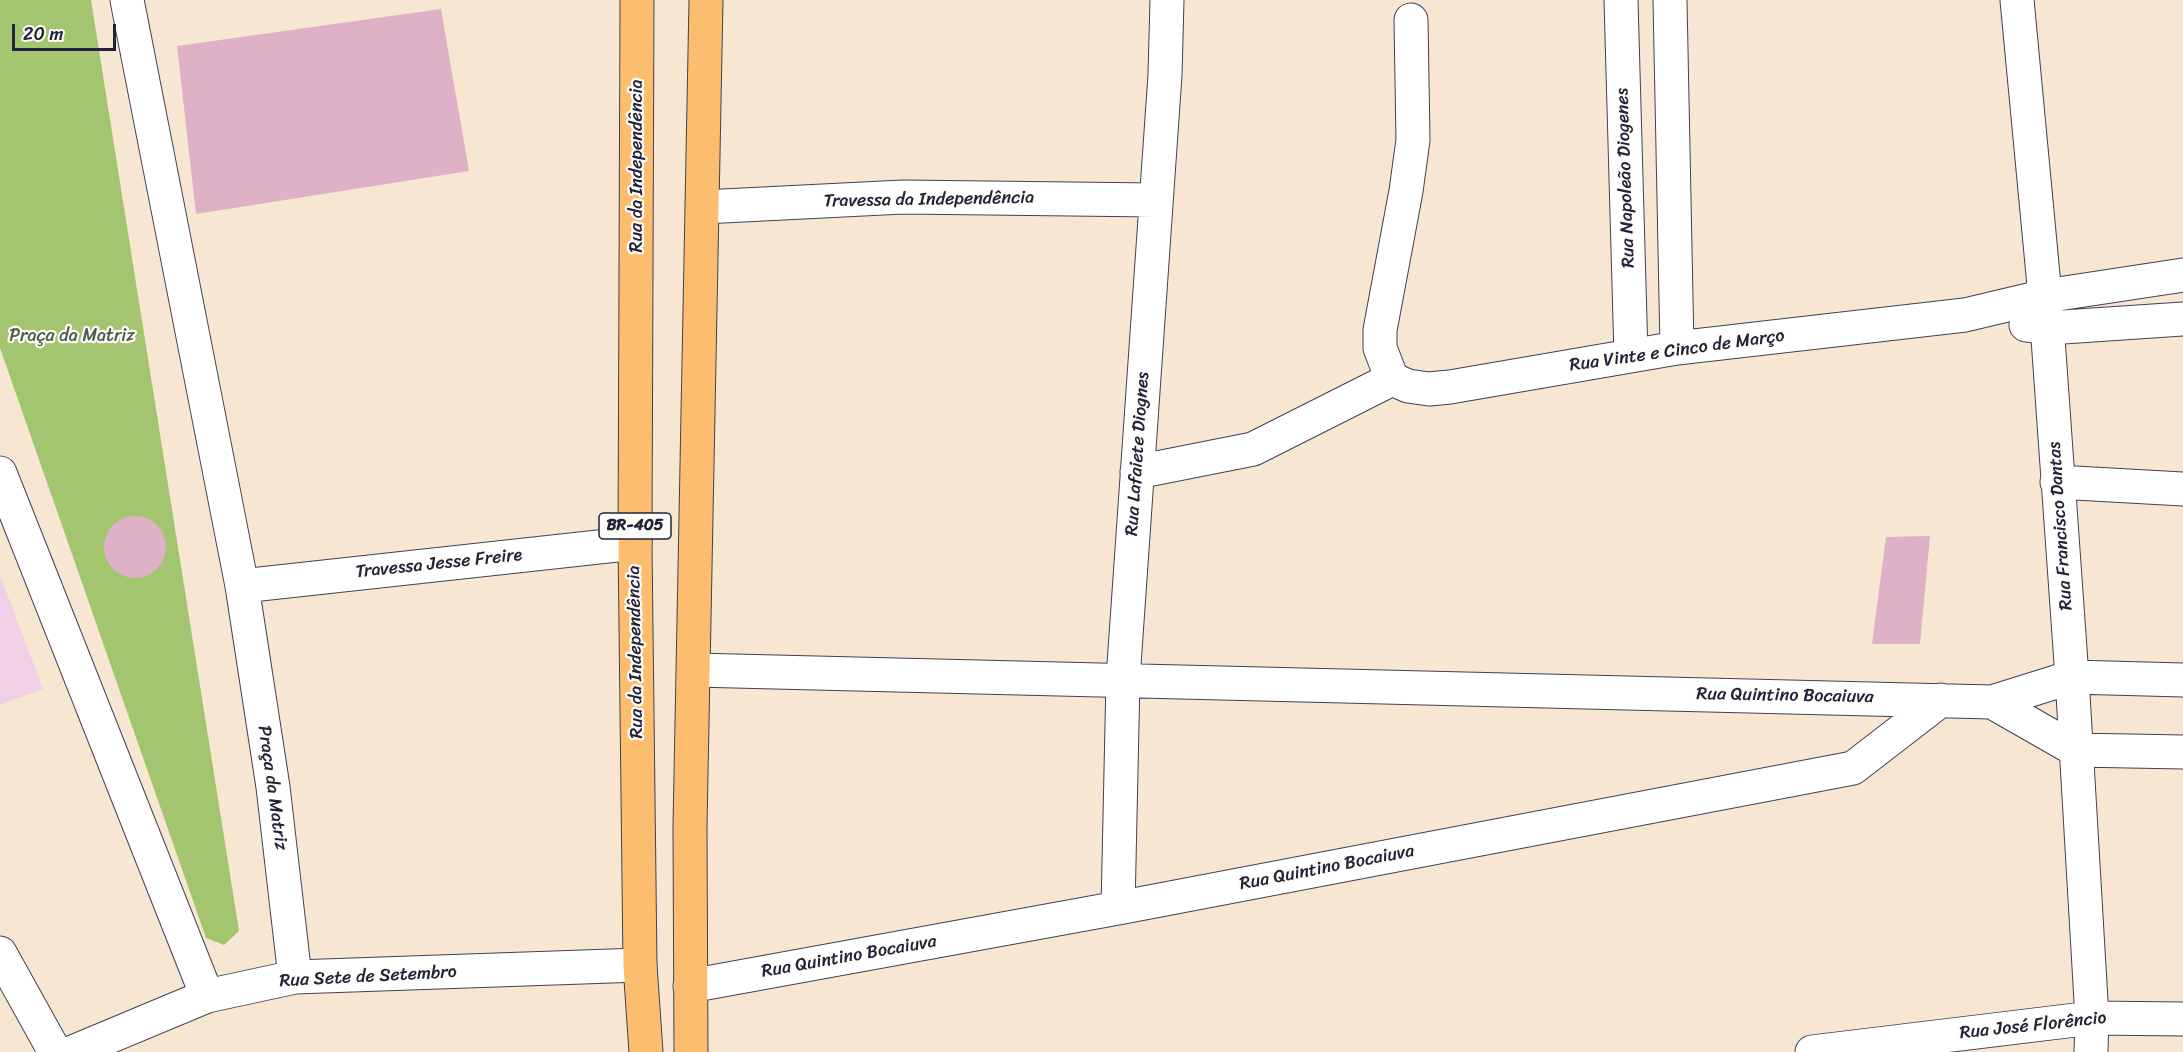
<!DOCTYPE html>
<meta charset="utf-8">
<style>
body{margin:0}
#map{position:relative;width:2183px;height:1052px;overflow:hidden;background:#f7e7d2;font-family:Sriracha,sans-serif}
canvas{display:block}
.scale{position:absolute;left:12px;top:24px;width:104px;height:27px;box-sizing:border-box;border:3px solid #22223b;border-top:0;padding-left:8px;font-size:18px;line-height:21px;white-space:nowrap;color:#22223b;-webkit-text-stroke:4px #fdfcf7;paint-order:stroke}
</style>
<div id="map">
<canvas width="2183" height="1052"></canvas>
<div class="scale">20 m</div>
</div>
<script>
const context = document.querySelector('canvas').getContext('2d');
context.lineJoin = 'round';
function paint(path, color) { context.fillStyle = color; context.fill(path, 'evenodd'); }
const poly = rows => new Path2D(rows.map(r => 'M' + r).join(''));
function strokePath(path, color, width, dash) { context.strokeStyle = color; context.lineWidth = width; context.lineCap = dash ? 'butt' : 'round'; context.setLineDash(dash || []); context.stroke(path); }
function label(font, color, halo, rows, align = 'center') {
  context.font = font + ' Sriracha,sans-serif'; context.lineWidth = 4.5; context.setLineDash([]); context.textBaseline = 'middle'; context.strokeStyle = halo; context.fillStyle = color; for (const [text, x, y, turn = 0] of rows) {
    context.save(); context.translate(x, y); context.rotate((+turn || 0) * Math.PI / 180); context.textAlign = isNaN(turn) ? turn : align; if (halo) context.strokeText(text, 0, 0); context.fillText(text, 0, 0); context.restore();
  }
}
const built = poly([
 [0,575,43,689,0,705]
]);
const green = poly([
 [0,0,91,0,239,931,224,945,206,938,0,348]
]);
const building = poly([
 [441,9,469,171,196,214,177,46],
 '104 547a31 31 0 1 1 62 0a31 31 0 1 1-62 0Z',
 [1930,536,1920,644,1872,644,1886,537]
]);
const minor = poly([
 [127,0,242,586,273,787,295,977],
 [1621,0,1631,356],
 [1670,0,1677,348],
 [2017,0,2045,296,2072,677,2092,1018,2091,1052],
 [703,207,903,197,1155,200],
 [2026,325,2048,328,2183,319],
 [1392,379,1408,386,1429,389,1450,387,1677,348,1965,315,2045,296,2183,275],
 [1392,379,1380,348,1380,330,1406,191,1413,140,1411,20],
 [1137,472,1253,449,1392,379],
 [0,473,207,996],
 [2057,482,2183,489],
 [242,586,635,543],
 [694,670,1992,702,2072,677,2183,680],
 [1992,702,2076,750,2183,752],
 [1118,908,1123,679,1165,75,1167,0],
 [0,953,55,1052],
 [690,986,1118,908,1853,768,1941,700],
 [73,1052,207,996,295,977,640,965],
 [1812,1052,2092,1018,2183,1019]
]);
const highway = poly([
 [637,0,635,543,640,965,646,1052],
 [691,1052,690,826,706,0]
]);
const shields = [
 [635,526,72]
];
const shieldNames = [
 ["BR-405",635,526]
];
const streetNames = [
 ["Rua da Independência",637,166,-90],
 ["Rua Napoleão Diogenes",1626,178,-92],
 ["Travessa da Independência",929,200,-1],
 ["Rua Vinte e Cinco de Março",1677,351,-8],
 ["Rua Lafaiete Diognes",1138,454,-86],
 ["Rua Francisco Dantas",2061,526,-94],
 ["Travessa Jesse Freire",439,564,-6],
 ["Rua da Independência",636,652,-91],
 ["Rua Quintino Bocaiuva",1785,696,1],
 ["Praça da Matriz",272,788,82],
 ["Rua Quintino Bocaiuva",1327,868,-11],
 ["Rua Quintino Bocaiuva",849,957,-10],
 ["Rua Sete de Setembro",368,977,-3],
 ["Rua José Florêncio",2033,1026,-6]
];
const parkNames = [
 ["Praça da Matriz",72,336]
];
paint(built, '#f0d0e4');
paint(green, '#a3c56f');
paint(building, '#dfb1c7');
strokePath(minor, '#424052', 35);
strokePath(highway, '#424052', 35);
strokePath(minor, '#fff', 33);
strokePath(highway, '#fcbd6f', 33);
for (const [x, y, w] of shields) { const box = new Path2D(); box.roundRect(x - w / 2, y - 13, w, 26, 4.5); context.fillStyle = '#fdfcf7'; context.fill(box); strokePath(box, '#22223b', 1.5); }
label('bold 16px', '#22223b', null, shieldNames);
label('18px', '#22223b', '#fdfcf7', streetNames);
label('18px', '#4f5b4d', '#fdfcf7', parkNames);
</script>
